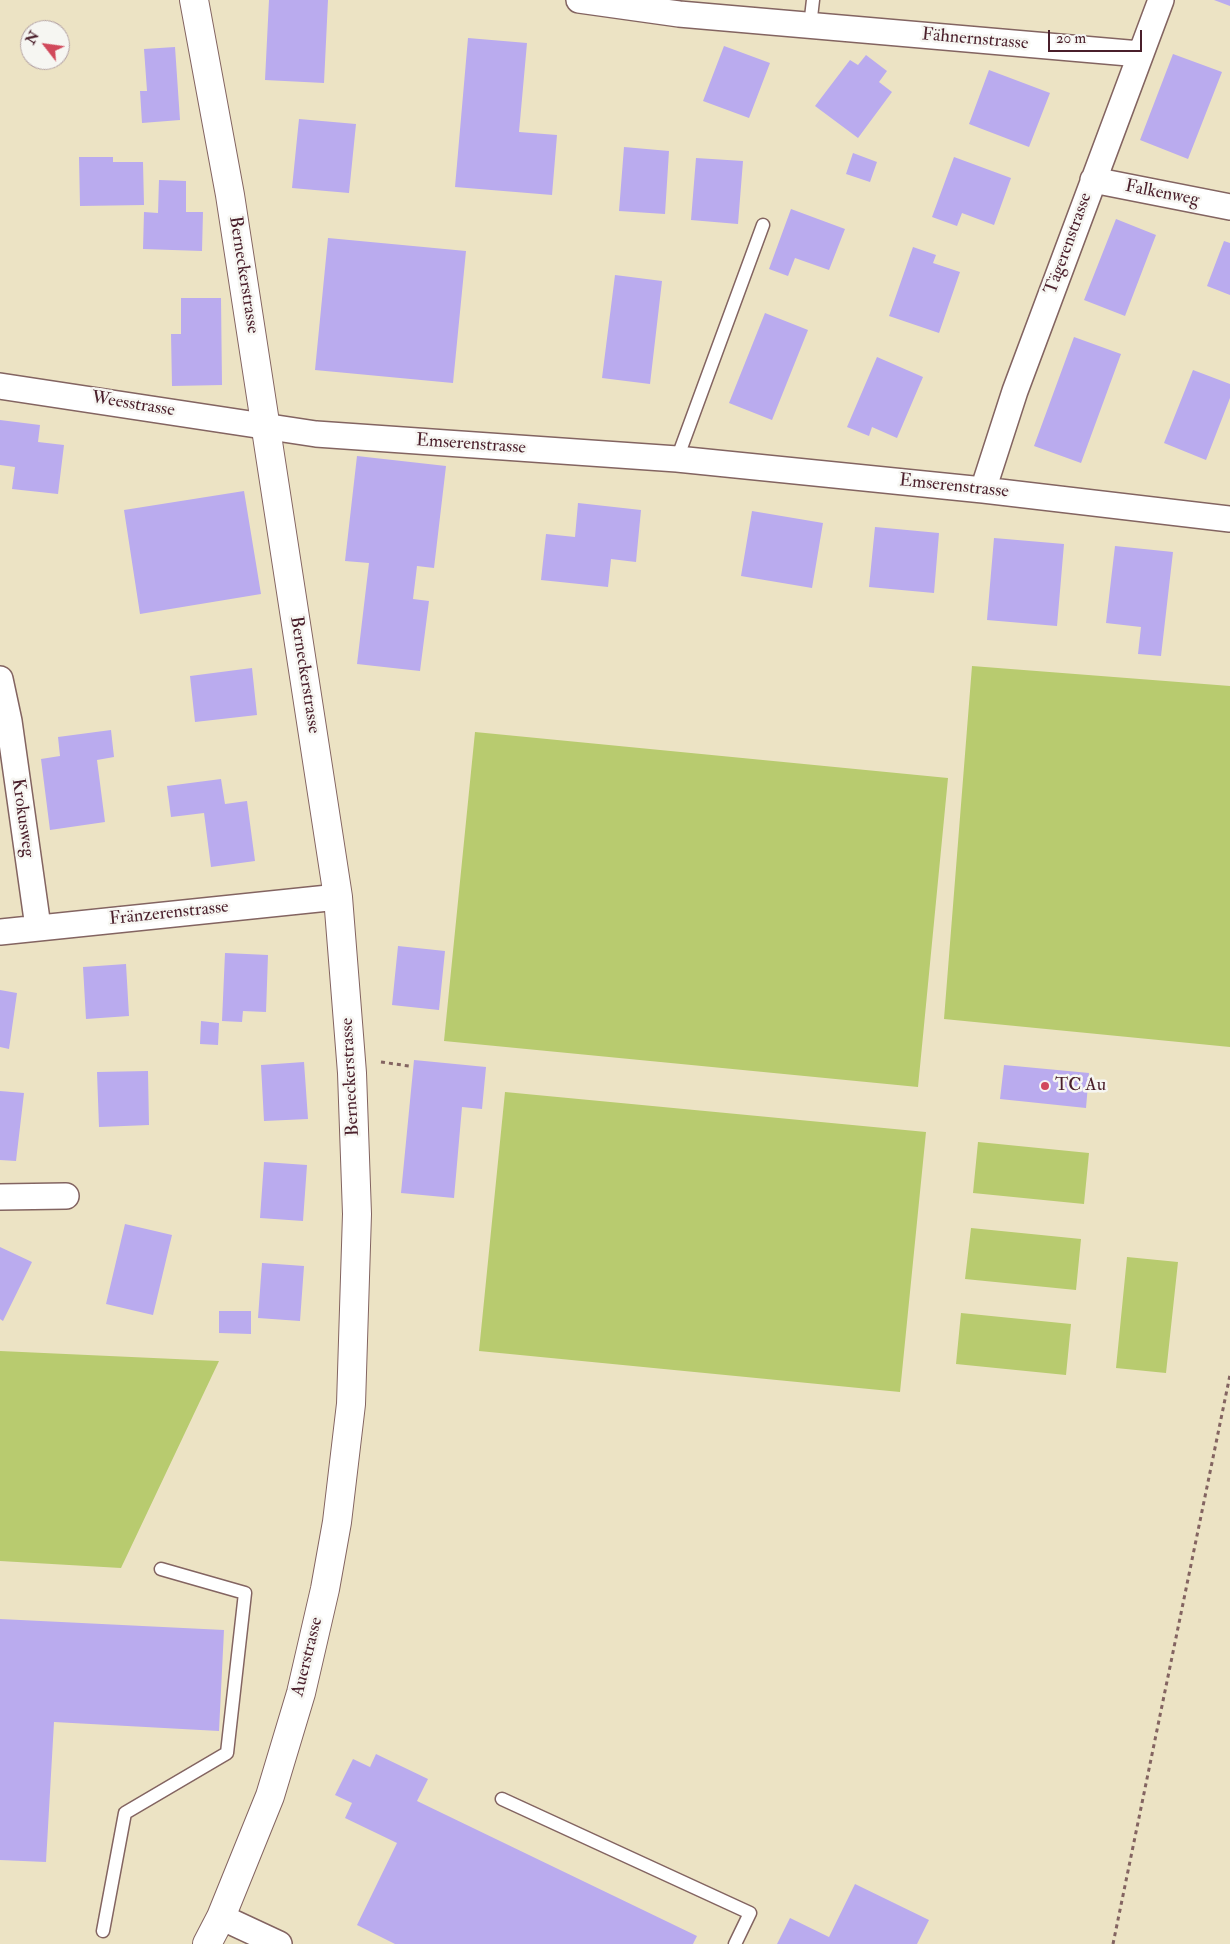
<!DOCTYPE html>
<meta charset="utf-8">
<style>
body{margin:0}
#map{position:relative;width:1230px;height:1944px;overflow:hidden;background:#ece3c4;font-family:"IM FELL Double Pica",serif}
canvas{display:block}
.north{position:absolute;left:20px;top:20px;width:50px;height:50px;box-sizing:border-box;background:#f6f6f2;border:1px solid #b1a0a2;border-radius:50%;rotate:300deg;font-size:14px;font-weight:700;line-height:20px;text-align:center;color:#4a1f2b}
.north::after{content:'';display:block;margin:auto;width:18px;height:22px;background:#d1495b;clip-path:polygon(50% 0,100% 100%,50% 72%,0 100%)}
.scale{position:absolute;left:1048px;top:30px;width:94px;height:22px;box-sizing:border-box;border:2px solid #4a1f2b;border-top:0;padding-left:6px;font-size:15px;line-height:18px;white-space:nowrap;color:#4a1f2b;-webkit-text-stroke:4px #f6f6f2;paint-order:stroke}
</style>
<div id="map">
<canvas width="1230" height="1944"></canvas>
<div class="north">N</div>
<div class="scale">20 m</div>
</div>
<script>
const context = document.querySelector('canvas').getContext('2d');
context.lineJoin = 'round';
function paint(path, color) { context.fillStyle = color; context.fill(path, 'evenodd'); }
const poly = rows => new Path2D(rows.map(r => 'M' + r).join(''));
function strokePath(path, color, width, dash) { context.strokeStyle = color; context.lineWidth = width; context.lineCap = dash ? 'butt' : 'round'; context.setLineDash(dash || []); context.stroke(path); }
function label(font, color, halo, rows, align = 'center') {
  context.font = font + ' "IM FELL Double Pica",serif'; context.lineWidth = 5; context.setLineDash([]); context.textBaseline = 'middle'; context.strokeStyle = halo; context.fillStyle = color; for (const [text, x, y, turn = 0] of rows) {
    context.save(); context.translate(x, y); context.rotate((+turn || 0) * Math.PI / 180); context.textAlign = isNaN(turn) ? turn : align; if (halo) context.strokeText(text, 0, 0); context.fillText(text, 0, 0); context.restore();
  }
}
const green = poly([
 [972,666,1230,686,1230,1047,944,1019],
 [475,732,948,778,918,1087,444,1041],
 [505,1092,926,1132,900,1392,479,1351],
 [978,1142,1089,1153,1084,1204,973,1193],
 [971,1228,1081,1239,1076,1290,965,1279],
 [1127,1257,1178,1262,1166,1373,1116,1368],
 [961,1313,1071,1324,1066,1375,956,1364],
 [0,1351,219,1361,121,1568,0,1561]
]);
const building = poly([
 [269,0,328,0,324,83,265,80],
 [1214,0,1230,0,1230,6],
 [468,38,527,43,519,132,557,135,552,195,455,187],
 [724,46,770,63,749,118,703,101],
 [175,47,180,120,142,123,140,91,147,91,144,49],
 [1173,54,1222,72,1188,159,1140,140],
 [866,55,887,71,879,82,892,92,858,138,815,106,850,60,858,65],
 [989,70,1050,93,1029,147,969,124],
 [299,119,356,124,349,193,292,188],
 [624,147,669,151,665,214,619,211],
 [853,153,877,162,870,182,846,174],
 [79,157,113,157,113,162,143,162,144,205,80,206],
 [954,157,1011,178,994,225,962,213,957,226,932,217],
 [696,158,743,161,738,224,691,220],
 [159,180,186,181,186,212,203,212,202,251,143,249,144,212,158,213],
 [791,209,845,229,829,270,795,258,788,276,769,269],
 [1116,219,1156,235,1125,316,1084,300],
 [328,238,466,251,453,383,315,370],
 [1224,241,1230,243,1230,295,1207,286],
 [913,247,936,255,933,263,960,272,939,333,889,316],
 [615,275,662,281,650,384,602,378],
 [181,298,221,298,222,385,172,386,171,334,181,334],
 [765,313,808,330,772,420,729,403],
 [1074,337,1121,354,1081,463,1034,446],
 [877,357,923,377,897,438,872,427,869,436,847,427],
 [1193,370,1230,384,1230,398,1206,460,1164,443],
 [0,420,40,425,38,442,64,445,58,494,12,489,15,467,0,465],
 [357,456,446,466,434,568,417,566,413,599,429,601,420,671,357,664,369,563,345,561],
 [244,491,261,594,140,614,124,510],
 [578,503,641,510,636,562,611,559,608,587,541,580,546,534,575,537],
 [752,511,823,523,812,588,741,576],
 [875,527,939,533,934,593,869,587],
 [994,538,1064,544,1057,626,987,620],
 [1115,546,1173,552,1161,656,1138,654,1141,627,1106,623],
 [252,668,257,715,195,722,190,676],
 [111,730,114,757,97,760,105,822,50,830,41,759,60,756,58,737],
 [221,779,225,804,247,801,255,861,211,867,204,813,171,817,167,786],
 [398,946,445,951,439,1010,392,1005],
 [225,953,268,955,266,1012,243,1011,242,1022,222,1021],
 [126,964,129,1016,86,1019,83,967],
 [0,990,17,993,9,1049,0,1047],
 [201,1021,219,1023,218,1045,200,1044],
 [414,1060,486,1067,482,1109,462,1107,454,1198,401,1193],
 [304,1062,308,1119,264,1121,261,1065],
 [1004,1065,1089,1073,1086,1108,1000,1099],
 [148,1071,149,1125,99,1127,97,1072],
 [0,1091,24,1093,16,1161,0,1160],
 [264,1162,307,1165,303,1221,260,1218],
 [125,1224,172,1235,153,1315,106,1304],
 [0,1247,32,1262,3,1321,0,1319],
 [262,1263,304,1266,300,1321,258,1318],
 [219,1311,251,1311,251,1334,219,1333],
 [0,1619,224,1630,219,1731,54,1722,46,1862,0,1860],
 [376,1754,428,1779,417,1801,697,1936,693,1944,395,1944,357,1925,397,1843,345,1818,352,1803,335,1795,353,1759,370,1767],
 [855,1884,929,1920,917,1944,777,1944,790,1918,829,1937]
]);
const path = poly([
 [381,1062,409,1066],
 [1113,1944,1230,1375]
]);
const lane = poly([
 [810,26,813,0],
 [677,459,763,225],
 [502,1799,750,1913,735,1944],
 [103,1931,125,1813,227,1753,245,1593,161,1569]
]);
const street = poly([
 [579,0,679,14,1140,54],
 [1093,180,1230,207],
 [0,386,316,434,677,459,983,490,1230,519],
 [983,490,1015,391,1161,0],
 [0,679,9,721,38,927],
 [0,932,338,897],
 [0,1197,66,1196],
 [221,1917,279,1944]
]);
const secondary = poly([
 [194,0,230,195,338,897,352,1073,357,1214,351,1404,337,1522,325,1589,301,1693,270,1796,221,1917,207,1944]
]);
const markers = [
 [1045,1086,5,"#d1495b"]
];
const streetNames = [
 ["Fähnernstrasse",975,40,5],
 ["Falkenweg",1162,194,11],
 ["Tägerenstrasse",1069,244,-70],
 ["Berneckerstrasse",243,275,81],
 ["Weesstrasse",133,405,9],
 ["Emserenstrasse",471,445,4],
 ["Emserenstrasse",954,487,6],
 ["Berneckerstrasse",304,675,81],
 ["Krokusweg",22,818,82],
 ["Fränzerenstrasse",169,914,-6],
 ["Berneckerstrasse",351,1077,-93],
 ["Auerstrasse",308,1657,-76]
];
const poiNames = [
 ["TC Au",1055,1086]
];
paint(green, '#b8cb6f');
paint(building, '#baabee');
strokePath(lane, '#836461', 15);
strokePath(street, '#836461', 28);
strokePath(secondary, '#836461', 30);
strokePath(path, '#836461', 3, [4, 4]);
strokePath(lane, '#fff', 12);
strokePath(street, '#fff', 25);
strokePath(secondary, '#fff', 28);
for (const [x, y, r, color] of markers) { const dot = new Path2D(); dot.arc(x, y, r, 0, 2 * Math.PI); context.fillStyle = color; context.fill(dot); strokePath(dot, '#f6f6f2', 2); }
label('18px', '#4a1f2b', '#f6f6f2', streetNames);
label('18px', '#4a1f2b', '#f6f6f2', poiNames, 'left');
</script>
